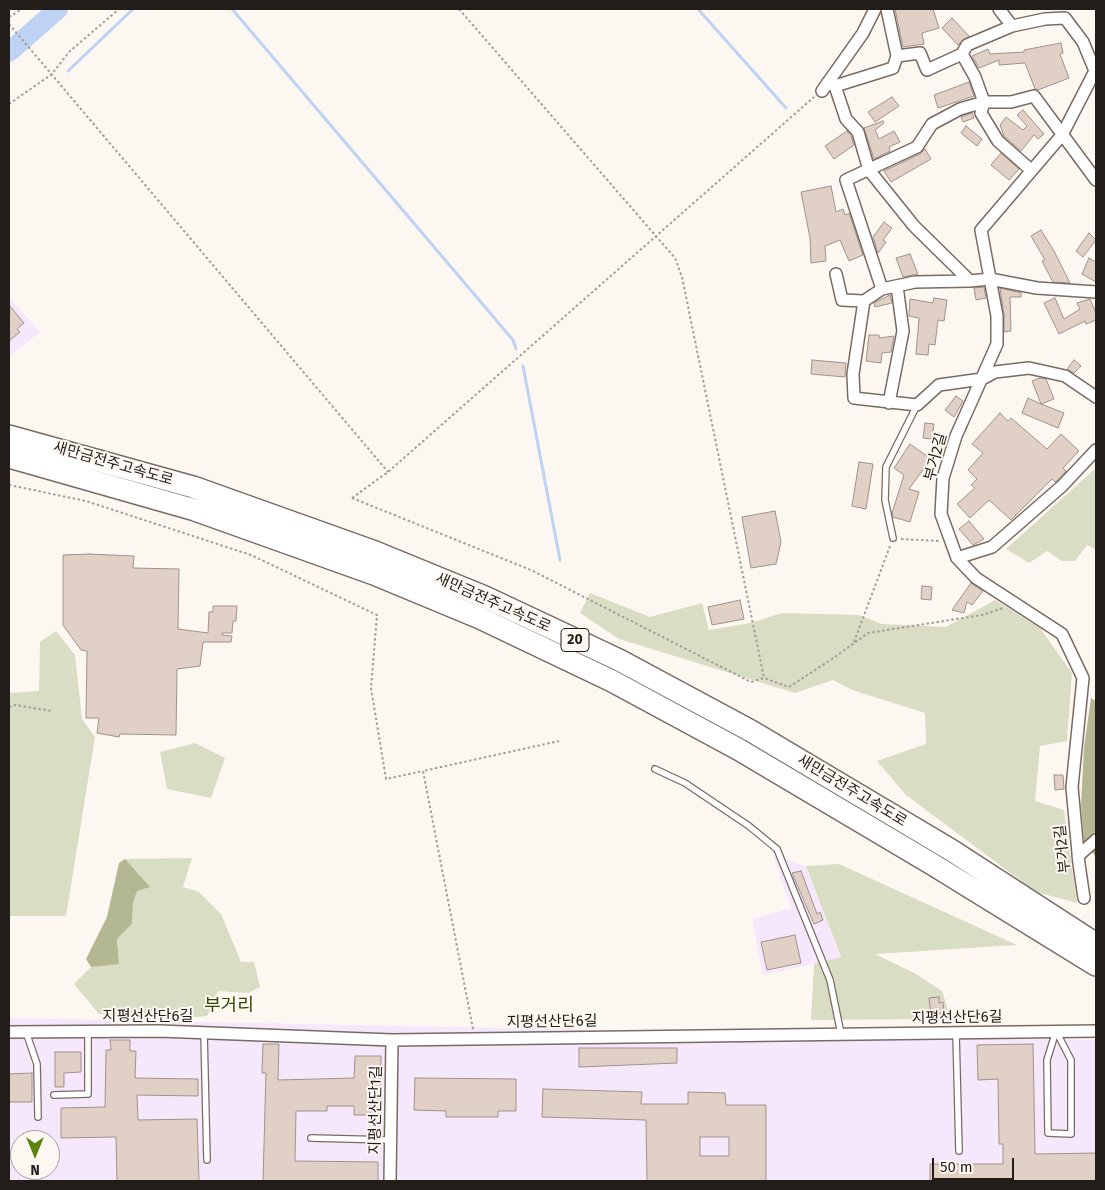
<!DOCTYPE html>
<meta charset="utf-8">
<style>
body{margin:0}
#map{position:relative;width:1105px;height:1190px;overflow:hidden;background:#fdf7f2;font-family:"Fira Sans",sans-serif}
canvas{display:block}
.frame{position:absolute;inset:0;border:10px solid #221d19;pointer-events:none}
.north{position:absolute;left:10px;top:1130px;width:50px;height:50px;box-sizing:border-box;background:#fdf7f2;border:1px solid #a5a09b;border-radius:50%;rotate:180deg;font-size:14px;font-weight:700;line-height:20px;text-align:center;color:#221d19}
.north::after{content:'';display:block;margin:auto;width:18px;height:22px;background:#59830b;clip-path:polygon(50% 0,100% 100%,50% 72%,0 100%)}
.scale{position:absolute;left:932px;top:1158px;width:82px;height:22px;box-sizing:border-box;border:2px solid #221d19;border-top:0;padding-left:6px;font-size:15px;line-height:18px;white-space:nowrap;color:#221d19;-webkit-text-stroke:4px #fdf7f2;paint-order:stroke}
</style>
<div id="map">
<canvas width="1105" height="1190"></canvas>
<div class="frame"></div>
<div class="north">N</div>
<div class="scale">50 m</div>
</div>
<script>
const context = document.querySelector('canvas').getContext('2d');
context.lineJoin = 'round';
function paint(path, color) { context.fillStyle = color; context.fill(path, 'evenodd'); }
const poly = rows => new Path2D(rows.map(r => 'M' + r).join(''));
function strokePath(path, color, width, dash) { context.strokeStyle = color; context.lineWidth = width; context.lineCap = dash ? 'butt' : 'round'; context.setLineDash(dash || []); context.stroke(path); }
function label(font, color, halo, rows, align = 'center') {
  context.font = font + ' "Fira Sans","Noto Sans KR",sans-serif'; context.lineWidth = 4; context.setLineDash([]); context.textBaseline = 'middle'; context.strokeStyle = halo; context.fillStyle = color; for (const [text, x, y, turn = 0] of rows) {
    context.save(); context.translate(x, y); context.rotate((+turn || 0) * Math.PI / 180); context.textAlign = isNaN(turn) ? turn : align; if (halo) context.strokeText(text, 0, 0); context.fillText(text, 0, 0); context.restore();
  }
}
const industrial = poly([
 [9,297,40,332,9,357],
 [773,855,806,866,841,958,763,975,752,919,791,908],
 [9,1018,1096,1040,1096,1181,9,1181],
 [20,1140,50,1140,50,1170,20,1170]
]);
const green = poly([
 [1096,468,1096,550,1087,545,1075,561,1062,561,1047,551,1029,563,1006,549],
 [590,593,650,617,702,603,709,630,750,623,782,613,859,615,882,624,946,627,995,600,1040,628,1072,673,1067,741,1040,746,1035,801,1064,810,1077,903,1036,892,906,795,877,761,926,744,925,713,852,690,833,680,795,693,619,639,580,613],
 [56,631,75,655,82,719,95,737,66,916,9,916,9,693,39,691,40,642],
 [195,743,225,758,211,798,167,789,160,752],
 [192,858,183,887,199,892,221,914,241,962,254,962,260,987,248,993,218,991,207,1016,174,1019,99,1014,74,984,91,967,119,963,117,939,132,924,133,903,137,891,149,887,125,859],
 [839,864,1017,945,875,954,916,974,942,991,951,1019,811,1020,814,964,841,957,806,866]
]);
const forest = poly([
 [1091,698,1096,701,1096,857,1084,841,1081,804,1084,747],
 [125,859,150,887,137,891,133,903,132,924,117,939,119,964,91,967,86,959,107,917,119,863]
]);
const stream = poly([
 [232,9,513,340,516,349],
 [698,9,786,108],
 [68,71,133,9],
 [523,366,560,560]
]);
const river = poly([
 [9,52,58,9]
]);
const building = poly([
 [895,9,933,9,939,28,922,33,924,44,903,47,895,9],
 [952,18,969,36,958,45,942,28,952,18],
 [1061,43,1063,53,1060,54,1069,78,1038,90,1035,89,1025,63,999,65,999,60,979,68,972,56,988,49,990,54,1024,52,1024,50,1061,43],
 [969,82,974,96,938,108,934,95,969,82],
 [892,97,899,106,875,122,868,112,892,97],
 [1023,110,1044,134,1038,139,1034,135,1021,151,1004,136,1000,125,1006,117,1023,130,1027,126,1017,115,1023,110],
 [972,113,974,118,963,122,961,117,972,113],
 [883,121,884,123,875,130,879,139,894,131,900,142,889,147,890,151,874,159,864,128,883,121],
 [966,126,982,139,977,146,961,133,966,126],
 [847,131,851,136,854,145,834,159,825,146,847,131],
 [925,149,931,159,891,182,884,171,920,154,925,149],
 [1001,153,1019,169,1009,180,991,165,1001,153],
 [831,186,836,212,843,209,845,215,849,213,863,255,849,261,840,240,825,246,826,261,811,263,810,238,801,192,831,186],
 [884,222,892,228,883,240,886,242,878,253,873,237,884,222],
 [1041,230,1054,251,1070,283,1053,282,1042,261,1045,260,1031,236,1041,230],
 [1089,233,1096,240,1083,257,1076,251,1089,233],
 [910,254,918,274,903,277,896,258,910,254],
 [1089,258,1096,262,1096,282,1082,274,1089,258],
 [984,287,986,298,976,300,974,288,984,287],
 [1000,288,1021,293,1021,297,1010,297,1011,331,1004,332,1004,315,1000,288],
 [890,295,892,303,875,307,874,303,890,295],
 [934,298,947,300,944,321,938,320,935,345,929,344,928,355,916,354,919,318,909,316,910,299,933,303,934,298],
 [1055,298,1064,319,1080,309,1077,303,1090,299,1096,313,1096,320,1086,324,1085,321,1059,334,1044,303,1055,298],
 [9,305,24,323,17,329,20,332,9,341,9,305],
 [869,335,879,335,879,338,894,336,891,352,882,353,881,363,866,361,869,335],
 [812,360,846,363,845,377,811,374,812,360],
 [1074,360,1081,366,1074,373,1067,369,1074,360],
 [1040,378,1046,379,1054,399,1041,404,1064,413,1058,428,1022,413,1028,398,1041,404,1032,381,1040,378],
 [956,396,963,401,954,417,945,410,956,396],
 [1000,413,1008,421,1011,418,1047,449,1061,434,1079,451,1063,468,1066,471,1057,481,1055,482,1052,479,1011,520,989,500,970,518,957,504,975,488,971,485,977,479,968,470,983,453,972,444,1000,413],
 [925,423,934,424,932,439,923,438,925,423],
 [910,444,931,459,909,489,919,492,910,522,893,517,892,513,904,475,894,468,910,444],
 [859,462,873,464,866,509,852,506,859,462],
 [775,511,781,542,776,564,751,568,742,517,775,511],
 [969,521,984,539,973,545,959,529,969,521],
 [89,554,134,556,133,568,179,569,178,629,208,633,209,612,213,612,213,606,237,606,236,621,233,621,232,633,222,633,222,635,232,636,231,642,203,642,200,666,177,669,176,735,120,734,119,737,97,733,99,718,86,718,87,651,81,650,63,625,63,555,89,554],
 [971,583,983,591,972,605,967,602,964,613,952,610,971,583],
 [922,586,932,587,931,600,921,599,922,586],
 [740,600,744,619,712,625,708,607,740,600],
 [1054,775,1063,775,1064,789,1055,790,1054,775],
 [801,871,817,914,820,912,823,920,814,924,792,873,801,871],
 [795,935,801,963,767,970,761,942,795,935],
 [939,997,939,1003,943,1002,944,1013,931,1015,929,998,939,997],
 [110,1040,130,1040,130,1051,136,1051,135,1078,198,1079,198,1096,137,1095,138,1120,197,1119,199,1181,117,1181,116,1137,61,1138,61,1108,105,1107,106,1050,111,1050,110,1040],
 [263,1044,279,1044,278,1080,354,1078,355,1056,381,1056,381,1115,354,1115,354,1106,327,1106,327,1111,296,1111,295,1161,378,1162,378,1181,263,1181,266,1073,262,1073,263,1044],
 [1033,1044,1035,1154,1096,1153,1096,1181,930,1181,930,1164,1003,1164,1003,1144,999,1144,998,1079,978,1080,977,1045,1033,1044],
 [579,1048,677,1048,677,1063,579,1067,579,1048],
 [55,1052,81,1052,81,1072,64,1073,64,1087,55,1087,55,1052],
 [32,1073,32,1102,9,1102,9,1074,32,1073],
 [415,1078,516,1079,516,1111,498,1111,498,1117,446,1117,446,1111,414,1110,415,1078],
 [543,1089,642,1092,641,1104,688,1104,688,1092,725,1093,726,1105,766,1105,766,1181,647,1181,646,1120,542,1117,543,1089],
 [700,1137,729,1137,729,1156,700,1156,700,1137]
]);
const path = poly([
 [459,9,675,258,682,277,764,678],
 [9,17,22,9],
 [9,24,388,472],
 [9,104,52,74,69,52,119,9],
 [9,485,86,501,251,555,377,615,371,688,386,779,423,771],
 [352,498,531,570,751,682,764,678,789,687,835,657,868,633,982,615,1003,608],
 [352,498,388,472,814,97],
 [901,539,939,541],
 [854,642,890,546],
 [9,707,15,705,52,711],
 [473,1029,423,771,559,741]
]);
const lane = poly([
 [893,538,885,500,886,467,917,405],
 [655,769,685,783,749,826,777,849,830,980,841,1034],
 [1056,1031,1071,1060,1071,1134,1048,1133,1047,1060,1056,1031],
 [26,1032,37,1064,38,1117],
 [204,1032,207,1160],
 [956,1033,959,1151],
 [54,1095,88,1094,88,1032],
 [311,1138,390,1140],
 [35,1170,35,1181]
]);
const street = poly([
 [999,9,1012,26,1045,19,1065,18,1083,42,1095,71],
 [962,54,975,77,984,102,981,113,998,141,1031,170],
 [897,56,920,53,927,70,962,54,967,45,1012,26],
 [828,82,835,86,846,119,858,132,869,170,914,226,970,281],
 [835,86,893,68,897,56,887,9],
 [822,91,863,33,875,9],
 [836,274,842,300,864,301,882,289,915,282,970,281,990,279,1037,288,1096,292],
 [882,289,846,180,917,147,932,124,960,109,984,102,1011,102,1034,96,1096,180],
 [864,301,853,374,854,398,917,405,939,385,982,379,995,372,1029,368,1065,376,1096,397],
 [889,403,903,331,897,286],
 [957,558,992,547,1062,486,1096,450],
 [1078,856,1096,840],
 [1084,898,1079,864,1072,787,1083,678,1062,634,976,578,957,558,941,514,943,478,956,436,997,344,997,316,981,230,1062,135,1096,69],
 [9,1032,159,1031,392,1040,1096,1031],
 [390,1181,392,1040]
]);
const highway = poly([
 [9,436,193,487,375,552,485,597,619,660,751,731,951,850,1096,944],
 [9,457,195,510,374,574,480,618,612,681,738,749,932,864,1096,965]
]);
const shields = [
 [575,640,28]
];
const shieldNames = [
 ["20",575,640]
];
const streetNames = [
 ["부거2길",936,457,-75],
 ["새만금전주고속도로",113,464,16],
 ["새만금전주고속도로",493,603,24],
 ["새만금전주고속도로",852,791,31],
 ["부거2길",1063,849,-96],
 ["지평선산단6길",148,1017],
 ["지평선산단6길",957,1018,-1],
 ["지평선산단6길",552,1022,-1],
 ["지평선산단1길",376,1110,-89]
];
const quarterNames = [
 ["부거리",229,1006]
];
paint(industrial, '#f6e8fc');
paint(green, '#d9ddc4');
paint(forest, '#b3b892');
strokePath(stream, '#bed2f4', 3);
strokePath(river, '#bed2f4', 20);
paint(building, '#e0d0c6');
strokePath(building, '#a19289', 1);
strokePath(lane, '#796b62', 8);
strokePath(street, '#796b62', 14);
strokePath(highway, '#796b62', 24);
strokePath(path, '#a49e9a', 2, [2.5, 2.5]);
strokePath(lane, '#fff', 5.5);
strokePath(street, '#fff', 11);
strokePath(highway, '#fff', 21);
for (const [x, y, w] of shields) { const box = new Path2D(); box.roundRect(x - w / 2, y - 11.5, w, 23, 4); context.fillStyle = '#fdf7f2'; context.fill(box); strokePath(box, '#221d19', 1); }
label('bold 14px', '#221d19', null, shieldNames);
label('15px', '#221d19', '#fdf7f2', streetNames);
label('18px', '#2f4900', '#fdf7f2', quarterNames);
</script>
